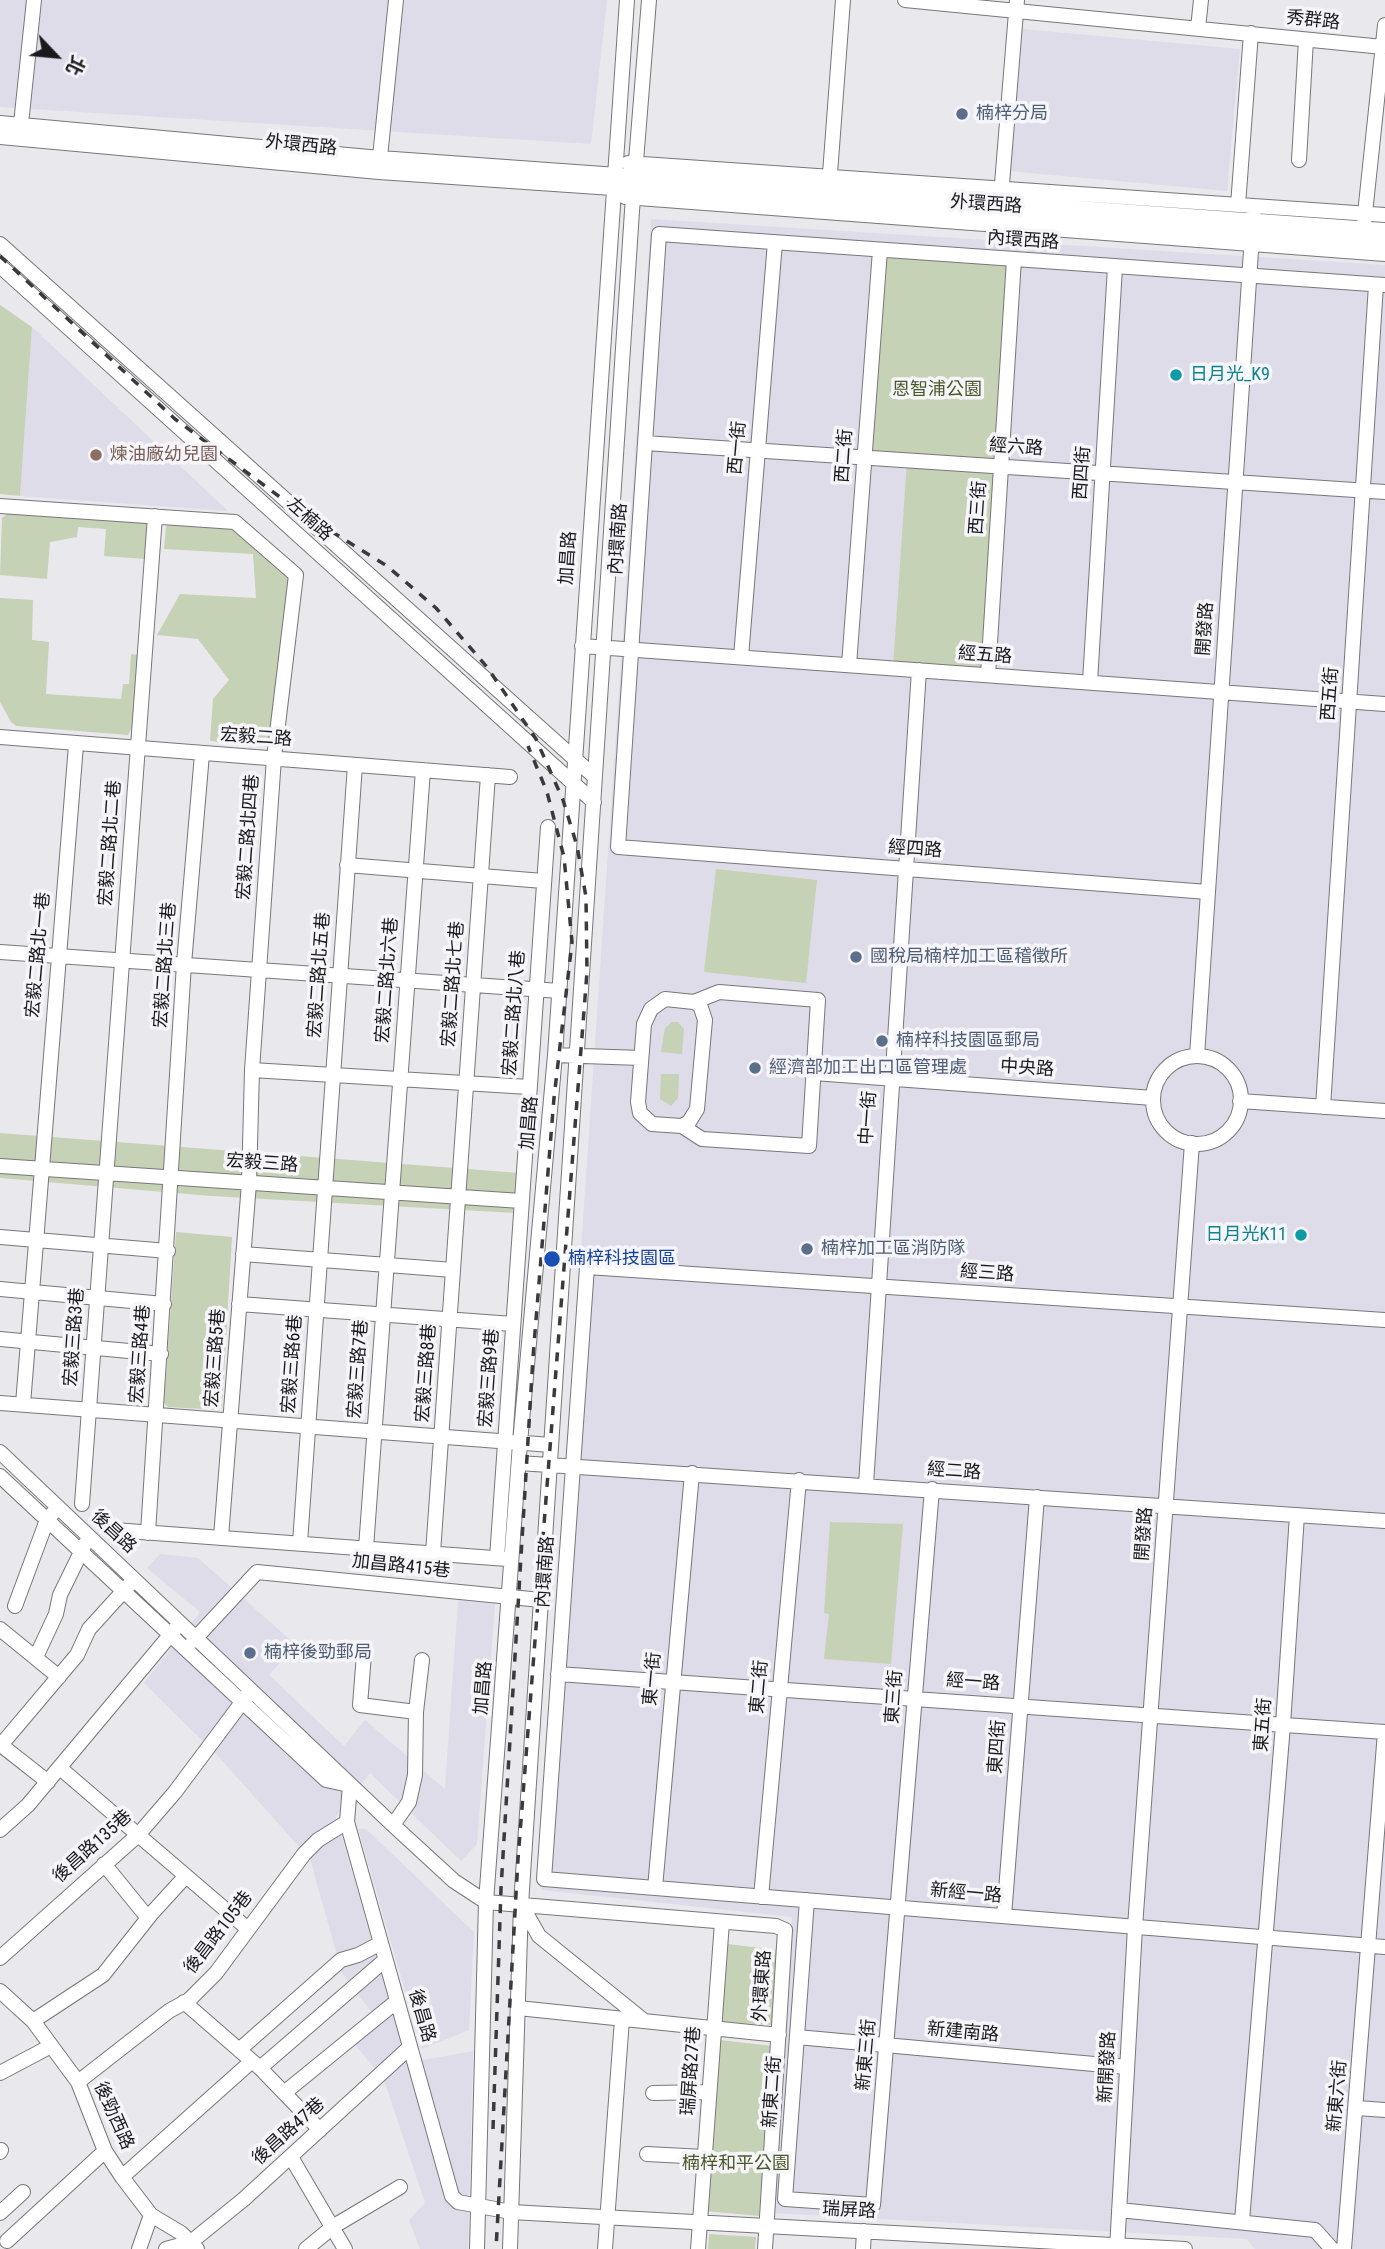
<!DOCTYPE html>
<meta charset="utf-8">
<style>
body{margin:0}
#map{position:relative;width:1385px;height:2249px;overflow:hidden;background:#e9e8ed;font-family:"Roboto Condensed","Noto Sans TC",sans-serif}
canvas{display:block}
.north{position:absolute;left:21px;top:21px;width:70px;height:70px;-webkit-text-stroke:5px #f6f5fa;paint-order:stroke;rotate:116deg;font-size:19px;font-weight:700;line-height:28px;text-align:center;color:#1a1a1c}
.north::after{content:'';display:block;margin:auto;width:24px;height:32px;background:#1a1a1c;clip-path:polygon(50% 0,100% 100%,50% 72%,0 100%)}
</style>
<div id="map">
<canvas width="1385" height="2249"></canvas>
<div class="north">北</div>
</div>
<script>
const context = document.querySelector('canvas').getContext('2d');
context.lineJoin = 'round';
function paint(path, color) { context.fillStyle = color; context.fill(path, 'evenodd'); }
const poly = rows => new Path2D(rows.map(r => 'M' + r).join(''));
function strokePath(path, color, width, dash) { context.strokeStyle = color; context.lineWidth = width; context.lineCap = dash ? 'butt' : 'round'; context.setLineDash(dash || []); context.stroke(path); }
function label(font, color, halo, rows, align = 'center') {
  context.font = font + ' "Roboto Condensed","Noto Sans TC",sans-serif'; context.lineWidth = 7; context.setLineDash([]); context.textBaseline = 'middle'; context.strokeStyle = halo; context.fillStyle = color; for (const [text, x, y, turn = 0] of rows) {
    context.save(); context.translate(x, y); context.rotate((+turn || 0) * Math.PI / 180); context.textAlign = isNaN(turn) ? turn : align; if (halo) context.strokeText(text, 0, 0); context.fillText(text, 0, 0); context.restore();
  }
}
const built = poly([
 [0,0,607,0,591,144,0,107],
 [1023,29,1240,49,1227,191,1009,171],
 [651,219,1385,265,1385,2249,1255,2249,1247,2239,773,2213,792,1917,542,1890,538,1883],
 [32,327,228,511,20,496],
 [160,1554,198,1558,296,1645,269,1675,344,1746,365,1720,445,1789,458,1600,495,1604,477,1844,461,1861,370,1773,336,1816,407,2063,473,2051,468,2249,420,2249,409,2220,425,2203,384,2080,353,2042,378,2021,342,1973,310,1859,217,1755,144,1683,200,1612,147,1568],
 [358,1829,366,1829,474,1932,469,2030,422,2049]
]);
const green = poly([
 [880,250,1014,259,988,675,893,668,907,461,865,457],
 [0,305,32,327,20,496,0,494],
 [8,513,143,519,148,524,145,559,104,556,106,529,78,527,77,537,50,542,47,579,0,575,2,518],
 [175,523,232,526,290,577,273,742,266,746,210,741,213,699,229,680,198,639,157,635,180,594,256,598,253,554,164,549,166,526],
 [0,598,33,600,32,640,49,642,46,694,121,699,123,684,129,684,131,654,139,655,132,727,128,735,16,726,11,722,0,702],
 [716,869,817,880,806,983,704,972],
 [672,1022,678,1022,684,1029,682,1054,661,1052,665,1028],
 [661,1074,679,1074,678,1098,671,1106,660,1099],
 [0,1133,520,1173,516,1213,211,1196,0,1178],
 [176,1232,232,1237,222,1406,219,1410,168,1407,164,1403],
 [830,1522,903,1524,891,1664,824,1659,829,1614,824,1613],
 [727,1944,778,1950,772,2025,719,2022],
 [719,2040,773,2046,759,2216,705,2211],
 [709,2234,756,2237,755,2249,708,2249]
]);
const minor = poly([
 [905,0,1383,47],
 [1198,28,1201,0],
 [0,123,380,158,1385,230],
 [21,124,34,0],
 [0,137,379,172,1385,241],
 [1299,160,1306,40],
 [628,163,1385,215],
 [379,167,396,0],
 [829,187,843,0],
 [1001,196,1017,0],
 [625,197,1385,254],
 [1238,205,1251,33],
 [1364,223,1385,25],
 [0,244,595,777],
 [0,266,594,802],
 [645,443,1385,492],
 [0,506,235,522,296,575,274,758,252,1070,249,1183,221,1537],
 [582,646,1385,704],
 [741,657,775,242],
 [849,665,880,250],
 [988,675,1014,259],
 [1090,682,1115,267],
 [0,737,510,777],
 [347,865,543,881],
 [1208,892,618,847,659,234,1385,285],
 [0,952,560,991],
 [665,999,694,1002,700,1005,705,1020,697,1109,689,1122,682,1126,652,1124,640,1113,638,1102,644,1024,651,1009,665,999],
 [555,1055,641,1058],
 [1197,1056,1254,206],
 '1153 1100a44 44 0 1 1 88 0a44 44 0 1 1-88 0Z',
 [252,1070,529,1087],
 [814,1073,1153,1098],
 [1240,1101,1385,1111],
 [1323,1107,1376,285],
 [682,1126,702,1139,809,1146,818,1000,719,992,694,1002],
 [0,1166,521,1201],
 [0,1237,168,1251],
 [243,1254,453,1270],
 [0,1289,164,1304],
 [239,1304,513,1324],
 [1385,1320,587,1267,544,1879,1385,1947],
 [0,1339,161,1354],
 [0,1403,551,1445],
 [23,1404,76,745],
 [0,1452,393,1825,454,1881,486,1902,776,1926,785,1930,765,2249],
 [519,1463,1385,1521],
 [0,1476,326,1780,349,1785],
 [866,1485,919,670],
 [82,1504,155,516],
 [114,1530,507,1559],
 [148,1533,184,964,202,754],
 [300,1543,355,765],
 [366,1548,423,770],
 [433,1553,488,775],
 [497,1558,548,827],
 [15,1606,47,1520,53,1513],
 [0,1629,59,1677],
 [193,1641,257,1572,541,1600],
 [364,1654,360,1705,416,1712],
 [36,1657,56,1614,60,1595,85,1544],
 [558,1674,1385,1732,1344,2249],
 [60,1768,248,1929],
 [48,1782,1,1745,77,1655,89,1629,130,1584],
 [350,1785,347,1822,452,2196,458,2202,511,2212,1185,2249],
 [393,1825,409,1802,415,1775,416,1712,422,1660],
 [0,1830,28,1805,176,1628],
 [104,1864,148,1918],
 [655,1888,692,1473],
 [761,1897,799,1480],
 [807,1900,785,2199,873,2205,932,1489],
 [522,1906,539,1936,643,2020],
 [1004,1916,1037,1497],
 [0,1958,138,1835,175,1792,249,1693],
 [0,1991,33,2021,78,2082,105,2151,122,2177,151,2215,181,2233,197,2249],
 [184,2002,260,2068,320,2130],
 [518,2008,779,2035],
 [33,2021,103,1975,152,1913,184,1878],
 [797,2037,1127,2067],
 [239,2050,341,1960,358,1955,381,1943],
 [260,2068,385,1960],
 [0,2073,51,2046],
 [78,2082,169,2011,189,2000,216,1973,304,1854,318,1840,347,1822],
 [284,2093,397,2001],
 [653,2093,709,2092],
 [1357,2108,1385,2110],
 [0,2152,1,2150],
 [647,2154,704,2157],
 [291,2157,345,2249],
 [122,2177,252,2061],
 [1119,2210,1315,2230,1332,2249],
 [0,2213,23,2192],
 [1242,2221,1283,1725,1297,1515],
 [7,2241,105,2151],
 [139,2249,151,2215],
 [166,2249,191,2242,244,2199,410,2047],
 [306,2249,334,2226,400,2187],
 [477,2249,486,1902,520,1443,555,1055,627,0],
 [510,2249,521,1905,632,211,649,0],
 [605,2249,622,2019],
 [698,2249,722,1922],
 [863,2249,864,2231],
 [1117,2249,1135,1927,1192,1143]
]);
const rail = poly([
 [0,256,175,419,300,512,387,566,436,608,487,667,536,739,563,800,577,846,586,897,587,972,518,1859,496,2249],
 [493,2129,501,1889,533,1357,554,1098,572,942,564,857,547,792,528,746]
]);
const markers = [
 [962,114,7,"#5c6f8a"],
 [1176,375,7,"#0f9aa8"],
 [96,455,7,"#8d6e63"],
 [856,957,7,"#5c6f8a"],
 [882,1041,7,"#5c6f8a"],
 [755,1068,7,"#5c6f8a"],
 [1301,1235,7,"#0f9aa8"],
 [807,1249,7,"#5c6f8a"],
 [552,1259,9,"#1a4fb4"],
 [250,1653,7,"#5c6f8a"]
];
const streetNames = [
 ["秀群路",1313,21,6],
 ["外環西路",301,146,6],
 ["外環西路",986,205,4],
 ["內環西路",1023,241,4],
 ["西一街",738,448,-85],
 ["經六路",1016,448,4],
 ["西二街",845,456,-86],
 ["西四街",1083,473,-86],
 ["西三街",979,508,-86],
 ["左楠路",309,520,42],
 ["內環南路",619,539,-86],
 ["加昌路",569,558,-86],
 ["開發路",1206,629,-86],
 ["經五路",985,656,4],
 ["西五街",1331,694,-86],
 ["宏毅二路",256,738,4],
 ["宏毅二路北四巷",249,837,-86],
 ["宏毅二路北二巷",111,843,-86],
 ["經四路",915,850,4],
 ["宏毅二路北一巷",39,955,-85],
 ["宏毅二路北三巷",166,965,-86],
 ["宏毅二路北五巷",320,975,-86],
 ["宏毅二路北六巷",388,980,-86],
 ["宏毅二路北七巷",454,984,-86],
 ["宏毅二路北八巷",515,1013,-86],
 ["中央路",1027,1069,4],
 ["中一街",869,1118,-86],
 ["加昌路",530,1123,-85],
 ["宏毅三路",262,1164,4],
 ["經三路",987,1274,4],
 ["宏毅三路3巷",75,1337,-86],
 ["宏毅三路4巷",141,1354,-86],
 ["宏毅三路5巷",216,1358,-86],
 ["宏毅三路6巷",293,1364,-86],
 ["宏毅三路7巷",359,1369,-86],
 ["宏毅三路8巷",427,1373,-86],
 ["宏毅三路9巷",490,1378,-86],
 ["經二路",954,1472,4],
 ["後昌路",113,1532,43],
 ["開發路",1145,1534,-86],
 ["加昌路415巷",401,1567,6],
 ["內環南路",546,1572,-86],
 ["東一街",653,1679,-85],
 ["經一路",973,1683,4],
 ["東二街",760,1687,-85],
 ["加昌路",484,1688,-85],
 ["東三街",895,1697,-86],
 ["東五街",1264,1725,-86],
 ["東四街",998,1747,-86],
 ["後昌路135巷",93,1847,-42],
 ["新經一路",966,1894,5],
 ["後昌路105巷",219,1933,-52],
 ["外環東路",763,1986,-86],
 ["後昌路",421,2016,74],
 ["新建南路",963,2033,5],
 ["新東三街",867,2055,-85],
 ["新開發路",1108,2067,-87],
 ["瑞屏路27巷",692,2071,-86],
 ["新東二街",773,2092,-86],
 ["新東六街",1338,2096,-85],
 ["後勁西路",113,2116,66],
 ["後昌路47巷",289,2132,-42],
 ["瑞屏路",849,2211,3]
];
const serviceNames = [
 ["楠梓分局",976,114],
 ["國稅局楠梓加工區稽徵所",870,957],
 ["楠梓科技園區郵局",896,1041],
 ["經濟部加工出口區管理處",769,1068],
 ["楠梓加工區消防隊",821,1249],
 ["楠梓後勁郵局",264,1653]
];
const cultureNames = [
 ["日月光_K9",1190,375],
 ["日月光K11",1287,1235,"right"]
];
const parkNames = [
 ["恩智浦公園",937,390],
 ["楠梓和平公園",736,2164]
];
const educationNames = [
 ["煉油廠幼兒園",110,455]
];
const transitNames = [
 ["楠梓科技園區",568,1259]
];
paint(built, '#dedce8');
paint(green, '#c6d2b5');
strokePath(minor, '#77767b', 16);
strokePath(minor, '#fff', 14);
strokePath(rail, '#3a3a3d', 3.5, [9, 9]);
for (const [x, y, r, color] of markers) { const dot = new Path2D(); dot.arc(x, y, r, 0, 2 * Math.PI); context.fillStyle = color; context.fill(dot); strokePath(dot, '#f6f5fa', 2.5); }
label('18px', '#1a1a1c', '#f6f5fa', streetNames);
label('18px', '#4e5e75', '#f6f5fa', serviceNames, 'left');
label('18px', '#0d838f', '#f6f5fa', cultureNames, 'left');
label('18px', '#49592a', '#f6f5fa', parkNames);
label('18px', '#785e54', '#f6f5fa', educationNames, 'left');
label('18px', '#164399', '#f6f5fa', transitNames, 'left');
</script>
